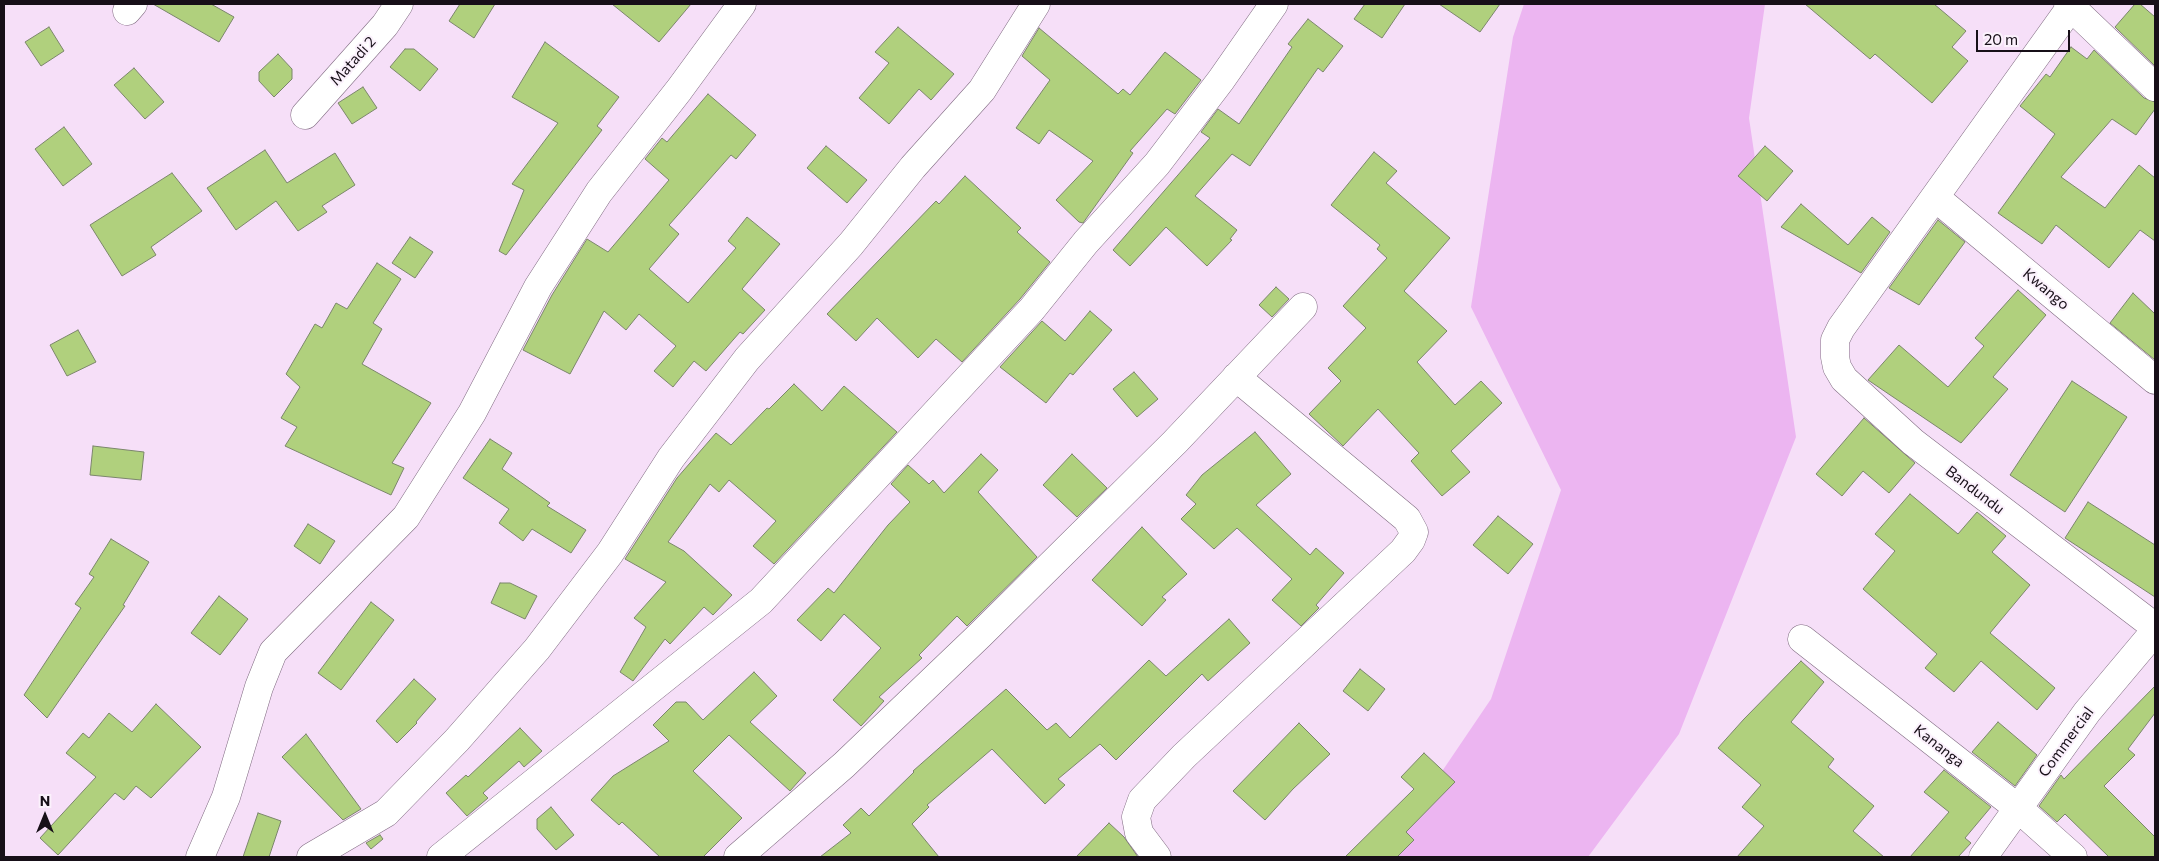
<!DOCTYPE html>
<style>
body{margin:0}
#map{position:relative;width:2159px;height:861px;overflow:hidden;background:#f6dff8;font-family:Commissioner,sans-serif}
canvas{display:block}
.frame{position:absolute;inset:0;border:5px solid #170f18;pointer-events:none}
.north{position:absolute;left:20px;top:791px;width:50px;height:50px;-webkit-text-stroke:4px #fbf1fc;paint-order:stroke;rotate:0deg;font-size:14px;font-weight:700;line-height:20px;text-align:center;color:#170f18}
.north::after{content:'';display:block;margin:auto;width:18px;height:22px;background:#170f18;clip-path:polygon(50% 0,100% 100%,50% 72%,0 100%)}
.scale{position:absolute;left:1976px;top:30px;width:94px;height:22px;box-sizing:border-box;border:2px solid #170f18;border-top:0;padding-left:6px;font-size:15px;line-height:18px;white-space:nowrap;color:#170f18;-webkit-text-stroke:4px #fbf1fc;paint-order:stroke}
</style>
<div id="map">
<canvas width="2159" height="861"></canvas>
<div class="frame"></div>
<div class="north">N</div>
<div class="scale">20 m</div>
</div>
<script>
const context = document.querySelector('canvas').getContext('2d');
context.lineJoin = 'round';
function paint(path, color) { context.fillStyle = color; context.fill(path, 'evenodd'); }
const poly = rows => new Path2D(rows.map(r => 'M' + r).join(''));
function strokePath(path, color, width, dash) { context.strokeStyle = color; context.lineWidth = width; context.lineCap = dash ? 'butt' : 'round'; context.setLineDash(dash || []); context.stroke(path); }
function label(font, color, halo, rows, align = 'center') {
  context.font = font + ' Commissioner,sans-serif'; context.lineWidth = 4; context.setLineDash([]); context.textBaseline = 'middle'; context.strokeStyle = halo; context.fillStyle = color; for (const [text, x, y, turn = 0] of rows) {
    context.save(); context.translate(x, y); context.rotate((+turn || 0) * Math.PI / 180); context.textAlign = isNaN(turn) ? turn : align; if (halo) context.strokeText(text, 0, 0); context.fillText(text, 0, 0); context.restore();
  }
}
const green = poly([
 [1524,4,1765,4,1749,118,1796,437,1679,734,1588,857,1384,857,1491,699,1561,490,1471,307,1513,37]
]);
const building = poly([
 [153,4,211,4,234,17,219,42,153,4],
 [460,4,495,4,474,38,449,21,460,4],
 [612,4,691,4,659,42,612,4],
 [1365,4,1405,4,1382,38,1354,19,1365,4],
 [1439,4,1500,4,1480,32,1439,4],
 [1805,4,1934,4,1966,31,1952,47,1968,61,1932,103,1875,54,1870,59,1805,4],
 [2135,4,2140,4,2155,17,2155,66,2115,27,2135,4],
 [1308,19,1343,46,1323,72,1318,68,1250,166,1232,154,1195,196,1237,230,1230,239,1232,240,1207,266,1166,227,1130,266,1113,250,1210,138,1201,132,1218,109,1239,124,1292,47,1288,44,1308,19],
 [49,27,64,51,41,66,25,42,49,27],
 [898,27,954,74,931,100,919,89,889,124,859,98,889,63,875,52,898,27],
 [1039,28,1118,94,1123,89,1130,95,1165,52,1201,80,1175,114,1167,109,1130,151,1133,153,1083,223,1079,222,1056,200,1093,161,1049,130,1039,144,1016,128,1050,80,1022,56,1039,28],
 [545,42,619,97,597,126,602,130,506,255,499,251,524,190,512,184,558,123,512,97,545,42],
 [2071,47,2087,59,2094,50,2144,98,2155,102,2155,109,2136,135,2112,119,2061,177,2105,208,2139,165,2155,178,2155,241,2140,230,2109,268,2056,225,2042,244,1998,213,2055,134,2020,106,2046,74,2050,77,2071,47],
 [405,49,414,49,438,69,420,91,390,67,405,49],
 [278,54,292,69,292,79,274,97,259,81,259,72,278,54],
 [134,68,164,102,145,119,114,85,134,68],
 [363,87,377,108,352,124,338,103,363,87],
 [708,94,756,135,736,159,731,155,669,225,679,234,649,269,688,303,736,248,728,241,747,217,780,244,742,289,765,310,743,334,740,332,706,371,694,361,673,387,654,371,676,346,639,314,626,330,604,311,570,374,523,350,552,295,587,239,608,252,669,180,645,159,662,138,667,142,708,94],
 [64,127,92,164,63,186,35,149,64,127],
 [826,146,867,180,847,203,807,168,826,146],
 [1765,146,1793,171,1767,201,1738,176,1765,146],
 [265,150,287,183,335,153,355,185,322,206,327,212,298,231,276,201,236,230,207,188,265,150],
 [1374,152,1397,171,1386,183,1450,238,1404,291,1447,331,1417,362,1455,405,1481,381,1502,403,1451,451,1470,472,1442,496,1411,461,1419,453,1378,409,1343,446,1309,414,1341,381,1328,368,1366,328,1343,306,1387,258,1377,249,1380,245,1331,205,1374,152],
 [172,173,202,211,151,247,156,255,122,276,90,225,172,173],
 [965,176,1021,228,1017,232,1050,262,1020,299,962,362,936,339,918,358,877,318,856,341,827,314,936,201,939,204,965,176],
 [1801,204,1848,245,1872,217,1890,232,1861,273,1781,227,1801,204],
 [1938,220,1965,242,1919,305,1889,288,1938,220],
 [410,237,433,252,415,278,392,263,410,237],
 [377,263,401,279,373,323,382,329,362,364,431,403,392,463,404,468,391,495,285,446,297,427,281,418,300,387,286,374,315,324,322,328,336,303,347,309,377,263],
 [1276,287,1289,299,1272,317,1259,305,1276,287],
 [2018,290,2046,315,1993,377,2008,389,1961,443,1868,380,1899,345,1948,387,1984,346,1975,338,2018,290],
 [2133,293,2155,314,2155,360,2110,323,2133,293],
 [1090,311,1112,330,1073,375,1070,373,1046,403,1000,367,1042,321,1065,341,1090,311],
 [78,330,96,362,67,376,50,345,78,330],
 [1134,372,1158,399,1137,417,1113,389,1134,372],
 [2072,381,2127,417,2065,512,2010,475,2072,381],
 [794,384,822,411,844,386,897,432,774,564,753,546,776,521,729,480,719,492,710,484,668,542,684,551,732,595,713,615,704,607,670,644,665,639,633,681,620,672,646,627,634,618,666,582,625,559,677,478,716,433,731,445,767,408,769,409,794,384],
 [1864,418,1915,463,1889,493,1863,471,1842,496,1816,474,1864,418],
 [1255,432,1291,474,1256,505,1310,555,1316,548,1344,573,1316,605,1319,608,1301,626,1272,600,1292,579,1237,528,1214,549,1181,519,1196,504,1186,495,1202,475,1255,432],
 [490,439,512,453,502,469,550,503,547,506,586,530,571,553,532,529,523,541,499,523,509,509,463,478,490,439],
 [93,446,144,452,141,480,90,475,93,446],
 [981,454,998,470,978,492,1037,557,967,626,957,616,919,655,922,658,879,697,884,701,861,726,833,700,881,648,844,614,821,641,797,620,828,588,834,593,888,525,910,502,891,484,908,465,929,484,933,480,944,493,981,454],
 [1072,454,1107,488,1077,517,1043,485,1072,454],
 [1910,494,1958,534,1977,512,2006,536,1992,552,2030,585,1990,633,2055,688,2037,710,1981,661,1954,692,1925,668,1937,654,1863,589,1895,551,1875,534,1910,494],
 [2088,502,2155,545,2155,597,2065,538,2088,502],
 [1498,516,1533,544,1508,574,1473,545,1498,516],
 [308,524,335,541,320,564,294,546,308,524],
 [1142,527,1187,574,1162,597,1166,600,1142,626,1092,580,1142,527],
 [111,539,149,562,123,605,125,606,47,718,24,695,81,608,75,604,94,577,89,574,111,539],
 [500,583,510,583,537,596,525,619,491,603,500,583],
 [219,596,248,619,220,655,191,633,219,596],
 [371,602,394,620,341,690,318,673,371,602],
 [1229,619,1250,643,1208,681,1202,674,1116,760,1100,744,1058,779,1065,785,1045,804,992,749,927,805,929,807,912,824,939,857,820,857,851,833,843,825,861,808,869,816,914,772,913,771,1006,689,1047,730,1056,723,1070,738,1149,660,1166,676,1229,619],
 [1801,661,1824,682,1791,722,1834,759,1828,767,1874,806,1853,831,1884,857,1737,857,1764,826,1742,807,1761,785,1718,748,1744,719,1801,661],
 [1360,669,1385,689,1368,711,1343,691,1360,669],
 [754,672,777,696,750,722,806,773,790,791,729,735,693,771,742,818,703,857,660,857,622,822,619,825,591,800,613,776,669,741,653,725,676,702,686,702,703,720,754,672],
 [414,679,436,699,416,722,417,723,397,743,376,721,414,679],
 [2155,686,2155,713,2128,749,2135,755,2104,786,2155,837,2155,857,2109,857,2065,814,2057,822,2039,806,2061,775,2064,779,2155,686],
 [156,704,201,747,151,798,136,786,124,800,115,793,58,855,40,838,96,777,66,753,83,733,89,738,109,713,132,732,156,704],
 [1998,722,2037,755,2015,786,1972,752,1998,722],
 [1299,723,1330,754,1293,789,1265,820,1233,791,1299,723],
 [520,728,542,751,524,767,519,761,483,793,488,798,467,816,446,793,466,775,468,777,520,728],
 [306,734,361,809,343,820,282,757,306,734],
 [1424,753,1455,782,1406,832,1414,840,1397,857,1345,857,1414,789,1401,777,1424,753],
 [1944,770,1991,807,1965,838,1971,843,1958,857,1910,857,1949,812,1924,792,1944,770],
 [551,807,574,835,556,850,537,829,537,819,551,807],
 [258,813,281,821,269,857,243,857,258,813],
 [1109,823,1124,837,1138,857,1076,857,1109,823],
 [380,835,383,839,371,849,366,843,380,835]
]);
const minor = poly([
 [2068,4,2155,87],
 [2073,4,1841,328,1835,340,1835,357,1837,367,1844,379,1913,442,2155,627],
 [127,11,133,4],
 [305,115,385,25,399,4],
 [1936,198,2155,380],
 [1802,639,2019,809,2073,857],
 [200,857,226,797,259,687,273,652,406,517,472,413,538,287,599,192,679,90,742,4],
 [311,857,386,813,457,740,537,649,610,553,671,458,747,359,851,244,913,167,982,90,1036,4],
 [441,857,761,601,1032,309,1086,242,1157,164,1221,80,1274,4],
 [738,857,844,765,980,635,1175,442,1303,307],
 [1157,857,1139,833,1136,817,1142,800,1184,756,1403,551,1411,540,1414,532,1407,519,1236,377],
 [1983,857,2087,712,2155,631]
]);
const streetNames = [
 ["Matadi 2",353,61,-48],
 ["Kwango",2046,289,40],
 ["Bandundu",1975,490,37],
 ["Commercial",2066,742,-54],
 ["Kananga",1939,746,38]
];
paint(green, '#ecb5f1');
paint(building, '#b0d07d');
strokePath(building, '#7b866b', 1);
strokePath(minor, '#806c82', 29);
strokePath(minor, '#fff', 28);
label('15px', '#170f18', '#fbf1fc', streetNames);
</script>
